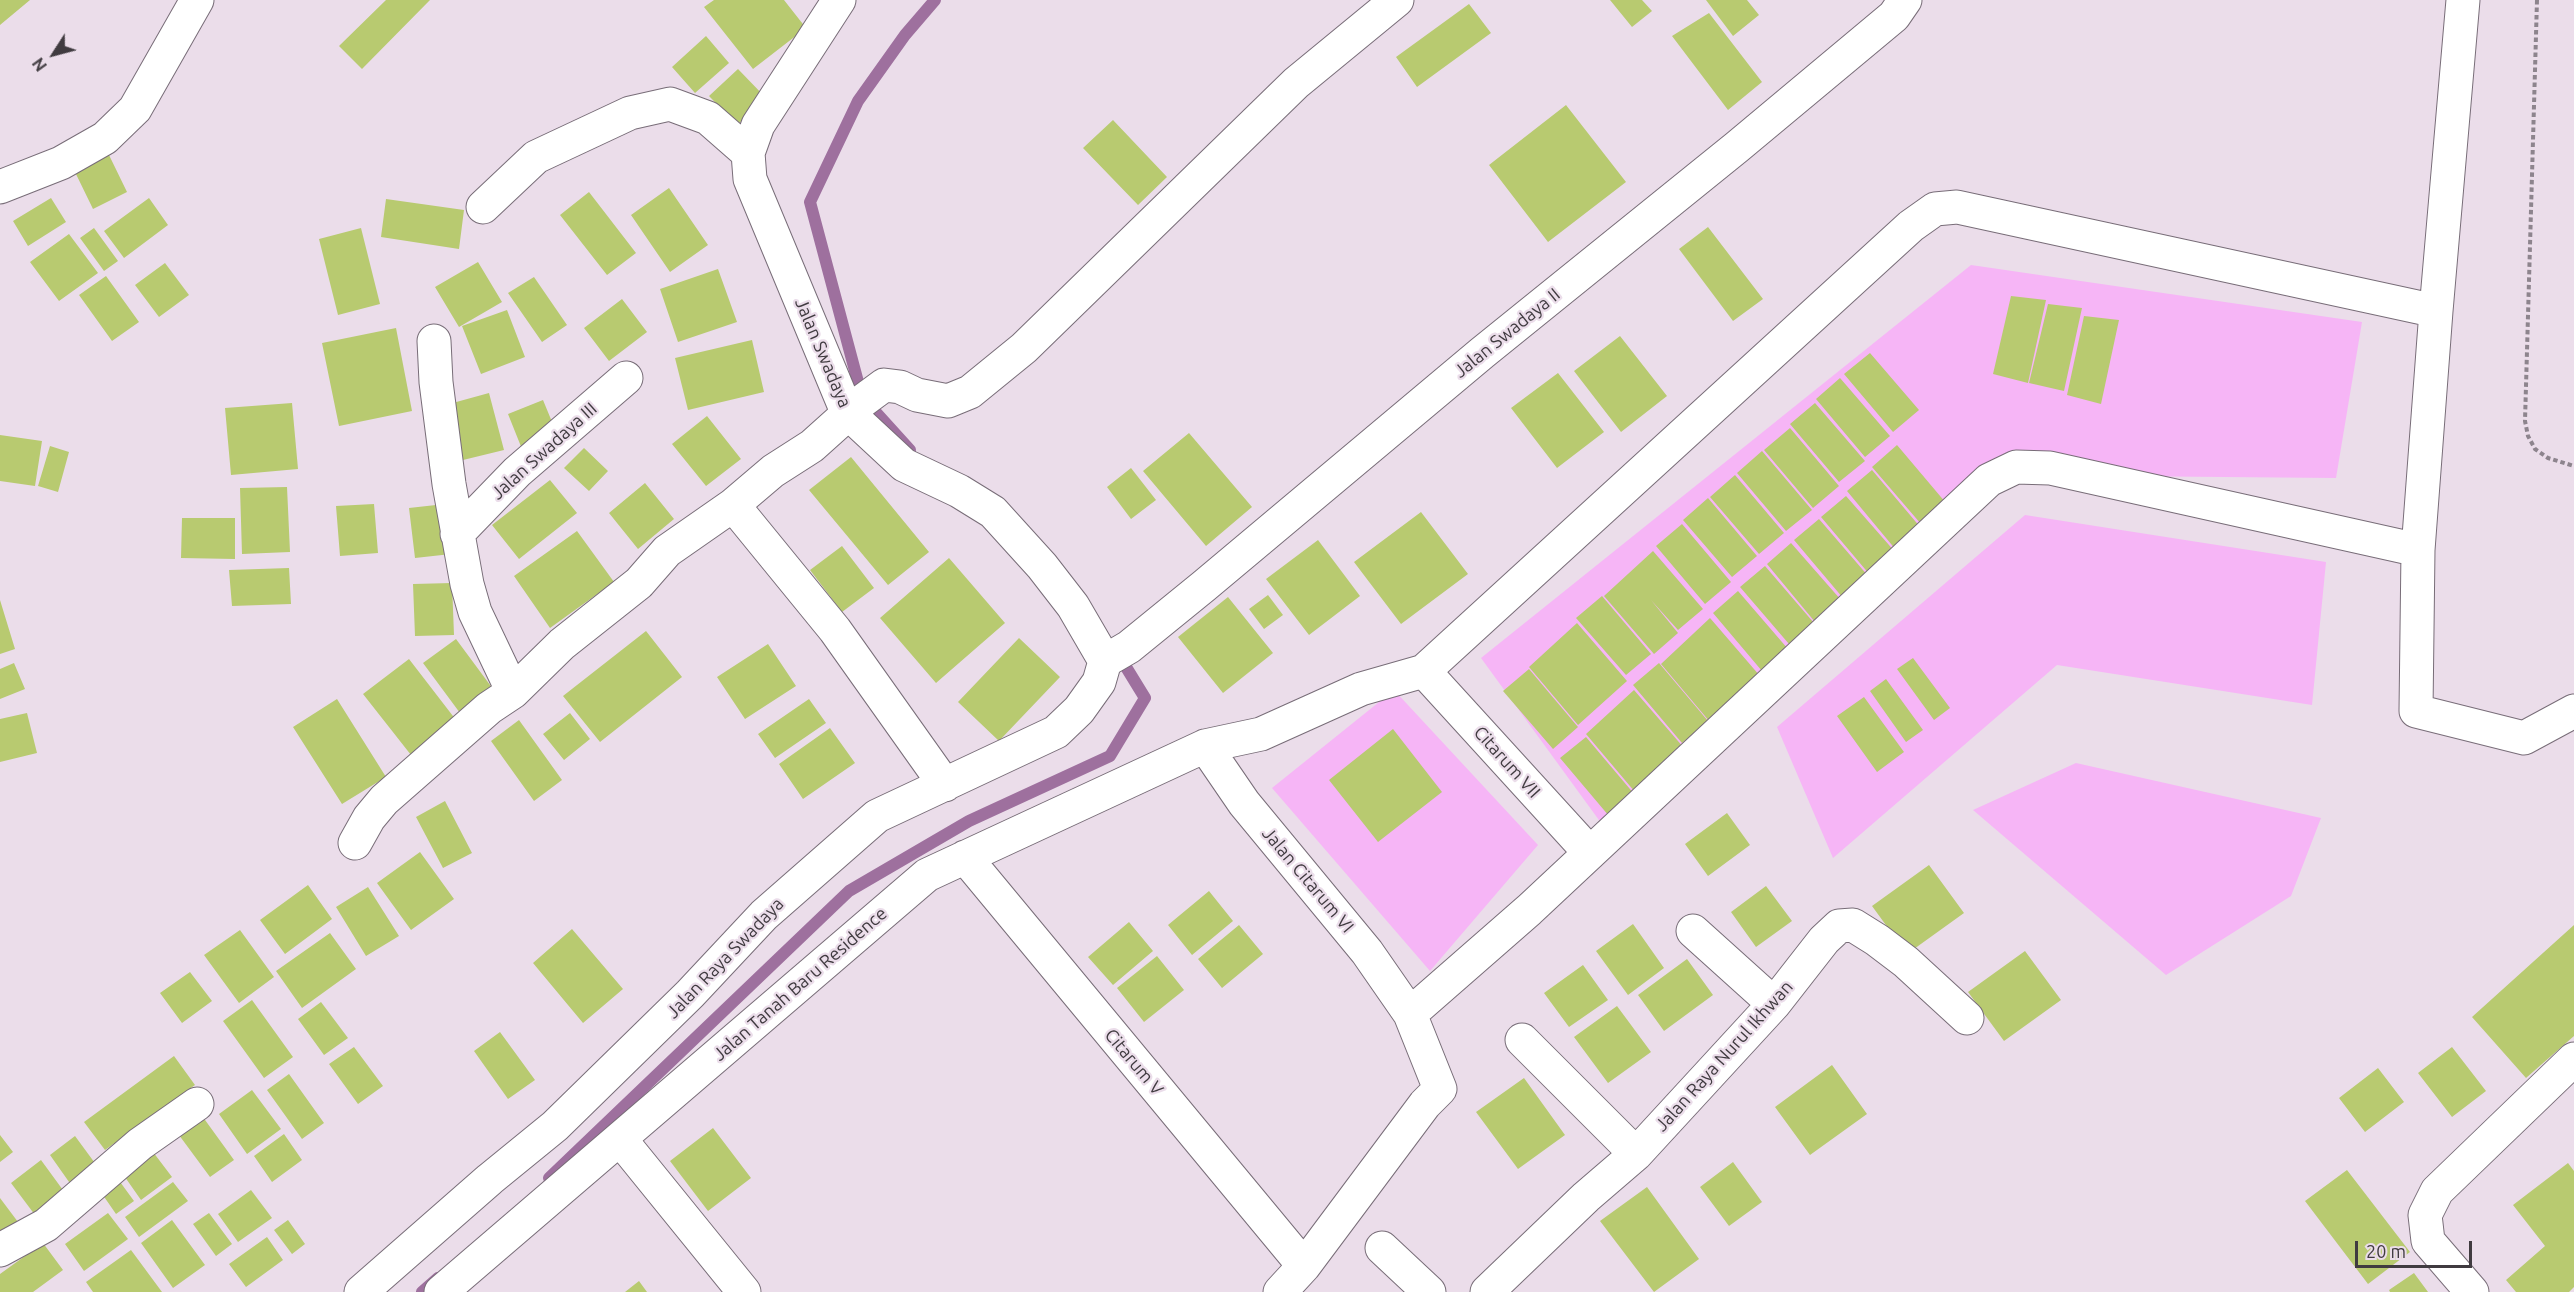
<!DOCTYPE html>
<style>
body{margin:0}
#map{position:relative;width:2574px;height:1292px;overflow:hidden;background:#ebddea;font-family:Ubuntu,sans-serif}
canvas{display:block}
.north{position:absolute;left:24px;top:24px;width:60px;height:60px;-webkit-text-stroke:4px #ebddea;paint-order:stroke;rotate:234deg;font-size:16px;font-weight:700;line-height:24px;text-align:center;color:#403b40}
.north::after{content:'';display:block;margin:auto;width:21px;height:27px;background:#403b40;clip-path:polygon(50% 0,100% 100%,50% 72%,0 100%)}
.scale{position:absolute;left:2355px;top:1241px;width:117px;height:27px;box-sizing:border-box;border:3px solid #403b40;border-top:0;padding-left:8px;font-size:18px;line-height:21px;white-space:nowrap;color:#403b40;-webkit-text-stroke:4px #ebddea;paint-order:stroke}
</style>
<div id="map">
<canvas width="2574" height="1292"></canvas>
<div class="north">N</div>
<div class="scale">20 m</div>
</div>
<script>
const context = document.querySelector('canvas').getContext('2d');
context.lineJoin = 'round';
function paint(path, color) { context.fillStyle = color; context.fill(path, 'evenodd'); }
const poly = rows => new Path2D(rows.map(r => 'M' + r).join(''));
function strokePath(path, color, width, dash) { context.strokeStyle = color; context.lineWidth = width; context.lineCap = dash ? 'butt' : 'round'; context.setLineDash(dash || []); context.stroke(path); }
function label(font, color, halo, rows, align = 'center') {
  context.font = font + ' Ubuntu,sans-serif'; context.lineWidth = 4.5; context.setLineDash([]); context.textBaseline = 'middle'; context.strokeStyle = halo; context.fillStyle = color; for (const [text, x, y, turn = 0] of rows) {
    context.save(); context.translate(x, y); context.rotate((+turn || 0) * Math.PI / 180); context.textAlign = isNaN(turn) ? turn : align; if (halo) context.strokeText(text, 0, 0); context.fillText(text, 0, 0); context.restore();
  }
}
const green = poly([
 [1971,265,2362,322,2336,478,2000,475,1612,838,1481,658],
 [2025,515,2326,562,2312,705,2057,665,1833,858,1777,727],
 [1394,690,1538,845,1430,971,1272,788],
 [2076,763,2321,818,2291,896,2166,975,1973,810]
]);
const stream = poly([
 [910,450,862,397,810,202,858,101,905,35,935,0],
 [549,1178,849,891,969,821,1110,756,1145,698,1118,654],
 [422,1292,438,1278]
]);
const building = poly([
 [0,0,30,0,0,25],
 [386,0,430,0,362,69,339,46],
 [714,0,784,0,806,28,753,69,704,7],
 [1610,0,1642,0,1652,11,1632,27],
 [1706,0,1747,0,1759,15,1733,36],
 [1469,4,1491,33,1417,87,1396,57],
 [1709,13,1762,82,1728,110,1672,36],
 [706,36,729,63,695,93,672,67],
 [738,69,766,98,737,125,709,96],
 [1566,105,1626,182,1548,242,1489,165],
 [1113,120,1167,177,1138,205,1083,148],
 [109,155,127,192,93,209,75,172],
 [669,188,708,245,670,272,631,215],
 [589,192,636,253,607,275,560,215],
 [51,198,66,222,28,246,13,221],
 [149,198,168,225,124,258,104,231],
 [386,199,464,210,459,249,381,237],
 [1708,227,1763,299,1733,321,1679,249],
 [94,228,118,261,104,271,80,238],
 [361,228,380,304,338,315,319,239],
 [69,234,98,273,59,301,30,262],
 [478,262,502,302,459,327,435,287],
 [165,263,189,295,159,317,135,285],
 [718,269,737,322,678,342,660,289],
 [106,276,139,322,112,341,79,295],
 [534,277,567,325,542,342,508,293],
 [2011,296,2046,300,2028,383,1993,374],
 [622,299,647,332,609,361,584,328],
 [2048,304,2082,308,2064,391,2029,383],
 [507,310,525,357,481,374,462,326],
 [2084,316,2119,320,2101,404,2067,395],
 [396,328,412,411,339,426,322,343],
 [1620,336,1667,396,1621,432,1574,371],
 [752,340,764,392,688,410,675,358],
 [1870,353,1919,410,1893,432,1844,374],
 [1558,373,1604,432,1557,468,1511,408],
 [1840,378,1890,436,1865,457,1816,399],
 [489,393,504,450,463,460,449,404],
 [543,400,557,434,522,449,508,414],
 [292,403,298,469,231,475,225,408],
 [1815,403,1865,461,1839,482,1790,424],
 [707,416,741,459,706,486,672,444],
 [1790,428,1839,486,1813,508,1764,450],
 [1189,433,1252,507,1206,546,1143,471],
 [0,435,42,441,35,486,0,481],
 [1897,445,1946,503,1921,524,1872,467],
 [50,446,69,452,58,492,38,486],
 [584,448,608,471,589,491,564,468],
 [1762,451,1812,510,1786,531,1737,473],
 [851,457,929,552,888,585,809,490],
 [1131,468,1156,500,1131,519,1107,487],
 [1872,470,1921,528,1896,550,1847,491],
 [1735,475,1784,533,1759,554,1710,497],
 [550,480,577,513,519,559,492,525],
 [645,483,674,519,638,549,609,513],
 [287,487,290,552,242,554,240,488],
 [1846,496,1896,553,1870,575,1821,517],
 [1708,498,1757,556,1732,577,1683,520],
 [374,504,378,553,340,556,336,506],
 [445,504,451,554,415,558,409,508],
 [1421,512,1468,574,1401,624,1354,562],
 [182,518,235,518,235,559,181,558],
 [1819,519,1869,577,1843,598,1794,540],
 [1682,524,1731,582,1705,604,1656,546],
 [577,531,614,582,550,628,514,576],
 [1318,540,1360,596,1309,635,1266,579],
 [1791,543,1841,600,1815,622,1767,564],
 [842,546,874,588,842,612,810,570],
 [1653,551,1703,609,1678,630,1651,600,1678,633,1654,654,1604,596],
 [949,558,1005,623,936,683,880,618],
 [1765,566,1814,623,1789,644,1740,587],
 [289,568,291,604,232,606,229,570],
 [452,583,454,635,415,636,413,584],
 [1738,591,1788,649,1762,671,1713,613],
 [1268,595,1283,615,1264,629,1249,609],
 [1602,596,1651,654,1626,675,1576,618],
 [1228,597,1273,653,1223,693,1178,637],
 [0,600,15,649,0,654],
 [1710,618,1760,676,1710,722,1661,664],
 [1577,623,1627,681,1578,725,1529,667],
 [646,631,682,677,600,742,563,696],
 [1019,638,1060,677,999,741,958,702],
 [456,639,493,689,460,713,423,663],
 [768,644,796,686,745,719,717,677],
 [1913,658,1950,708,1934,720,1897,669],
 [409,659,456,720,411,755,363,694],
 [14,663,25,689,0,699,0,669],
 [1659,663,1708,721,1682,743,1633,685],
 [1529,669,1578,727,1553,749,1503,691],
 [1886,679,1923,730,1906,742,1870,691],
 [1634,690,1684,748,1635,792,1586,734],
 [1864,697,1904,752,1877,772,1837,716],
 [337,699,386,777,342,804,293,727],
 [809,699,826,723,775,758,758,734],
 [27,713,37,753,0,762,0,719],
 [570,713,590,739,564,760,543,734],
 [519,720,562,780,534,801,491,741],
 [830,728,855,763,803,799,779,764],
 [1393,729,1442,792,1378,842,1329,780],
 [1586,737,1635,795,1609,816,1560,758],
 [445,801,472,853,443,868,416,817],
 [1727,813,1750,845,1708,876,1685,844],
 [420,852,454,899,411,930,377,883],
 [1929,865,1964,913,1907,954,1872,906],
 [308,885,332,919,285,954,260,920],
 [1766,886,1792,921,1756,947,1731,912],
 [368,887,399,936,366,956,336,907],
 [1209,891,1233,921,1192,955,1168,925],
 [1129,922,1153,951,1113,985,1088,957],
 [1633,924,1664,968,1628,995,1596,951],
 [1239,925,1263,954,1222,988,1198,959],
 [2574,925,2574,1036,2526,1078,2472,1017],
 [572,929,623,989,583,1023,533,963],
 [240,930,274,977,239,1003,204,955],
 [330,933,356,969,302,1008,276,971],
 [2025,951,2061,1000,2004,1041,1968,992],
 [1157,956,1184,990,1144,1022,1117,988],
 [1687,959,1713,995,1664,1031,1638,995],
 [1583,965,1608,1000,1569,1027,1544,993],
 [190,972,212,1001,182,1023,160,993],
 [252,1000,293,1057,264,1078,223,1021],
 [321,1002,348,1038,324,1055,298,1019],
 [1617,1006,1651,1052,1608,1083,1574,1037],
 [500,1032,535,1080,508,1099,474,1051],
 [354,1047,383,1086,358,1104,329,1064],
 [2452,1047,2486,1091,2452,1117,2418,1073],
 [174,1056,195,1085,105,1150,84,1122],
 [1832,1065,1867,1114,1810,1155,1775,1107],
 [2378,1068,2404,1102,2365,1132,2339,1098],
 [289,1074,324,1123,302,1139,267,1090],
 [1524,1078,1565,1135,1518,1169,1476,1112],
 [252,1090,281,1129,247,1154,219,1114],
 [200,1113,234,1160,210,1177,176,1131],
 [713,1128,751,1178,708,1211,670,1161],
 [284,1134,302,1160,272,1182,254,1156],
 [0,1135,13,1152,0,1162],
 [75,1136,100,1170,74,1189,50,1155],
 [150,1148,172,1177,141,1200,120,1170],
 [41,1160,68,1197,38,1219,11,1183],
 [1733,1162,1762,1202,1729,1226,1700,1187],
 [2568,1163,2574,1171,2574,1287,2569,1292,2516,1292,2506,1280,2545,1246,2513,1205],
 [2347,1170,2410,1252,2368,1284,2305,1201],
 [115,1175,134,1201,116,1214,98,1188],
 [173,1182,188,1201,139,1237,125,1217],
 [1647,1187,1699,1259,1654,1292,1600,1221],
 [251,1190,272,1218,238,1242,218,1214],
 [0,1198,21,1226,0,1241],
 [108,1213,128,1239,84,1271,65,1244],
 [209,1213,232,1244,216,1256,193,1224],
 [172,1220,205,1265,173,1288,141,1243],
 [288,1220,305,1244,292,1254,274,1230],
 [267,1237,283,1260,246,1287,229,1264],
 [43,1243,63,1270,33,1292,0,1292,0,1274],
 [131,1250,162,1292,93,1292,86,1282],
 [2414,1273,2428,1292,2390,1292,2389,1290],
 [639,1281,647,1292,625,1292]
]);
const path = poly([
 [2537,0,2525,421,2528,436,2535,449,2548,458,2574,466]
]);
const minor = poly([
 [839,0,758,125,748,153,750,179,847,412,904,465,959,491,993,512,1042,566,1073,606,1105,661],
 [0,187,61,163,105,138,135,109,197,0],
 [483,207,536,157,630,113,670,104,708,118,748,153],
 [2436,311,2463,0],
 [434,341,436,382,449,484,467,584,475,612,513,692],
 [733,505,835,630,945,785],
 [457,534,517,472,626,378],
 [1105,661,1129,647,1204,586,1482,353,1737,147,1894,16,1905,0],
 [1424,671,1590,853],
 [1205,746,1244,803,1367,952,1410,1014,1440,1089,1425,1104,1304,1266,1280,1292],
 [355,843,369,818,384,800,489,708,513,692,562,644,639,583,667,551,733,505,773,471,812,446,861,402,884,385,900,387,917,395,948,401,970,392,1024,348,1296,83,1397,0],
 [965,857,1304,1266],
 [1693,931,1774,1004],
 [1410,1014,1529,910,1989,480,2016,467,2050,468,2418,550],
 [1522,1040,1636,1154],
 [620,1139,744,1292],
 [1382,1248,1429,1292],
 [0,1250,46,1225,140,1144,197,1104],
 [361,1292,490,1179,555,1126,690,994,764,915,877,816,1056,732,1079,710,1099,682,1105,661],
 [441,1292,927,875,1205,746,1261,734,1361,689,1424,671,1911,226,1935,209,1957,207,2436,311,2418,550,2416,711,2524,738,2574,711],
 [1487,1292,1586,1197,1636,1154,1774,1004,1824,940,1839,926,1853,925,1877,940,1906,962,1967,1018],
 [2472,1292,2428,1241,2425,1215,2437,1191,2574,1059]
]);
const streetNames = [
 ["Jalan Swadaya II",1507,333,-39],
 ["Jalan Swadaya",823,353,67],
 ["Jalan Swadaya III",544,451,-42],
 ["Citarum VII",1507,762,48],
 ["Jalan Citarum VI",1308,880,50],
 ["Jalan Raya Swadaya",725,958,-46],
 ["Jalan Tanah Baru Residence",800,984,-41],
 ["Jalan Raya Nurul Ikhwan",1724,1056,-48],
 ["Citarum V",1134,1062,50]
];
paint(green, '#f6b5f6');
strokePath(stream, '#9e709e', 12);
paint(building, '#b8ca70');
strokePath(minor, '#786d78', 35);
strokePath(path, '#8d848d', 4, [4.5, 3]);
strokePath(minor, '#fff', 33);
label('18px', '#403b40', '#ebddea', streetNames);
</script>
